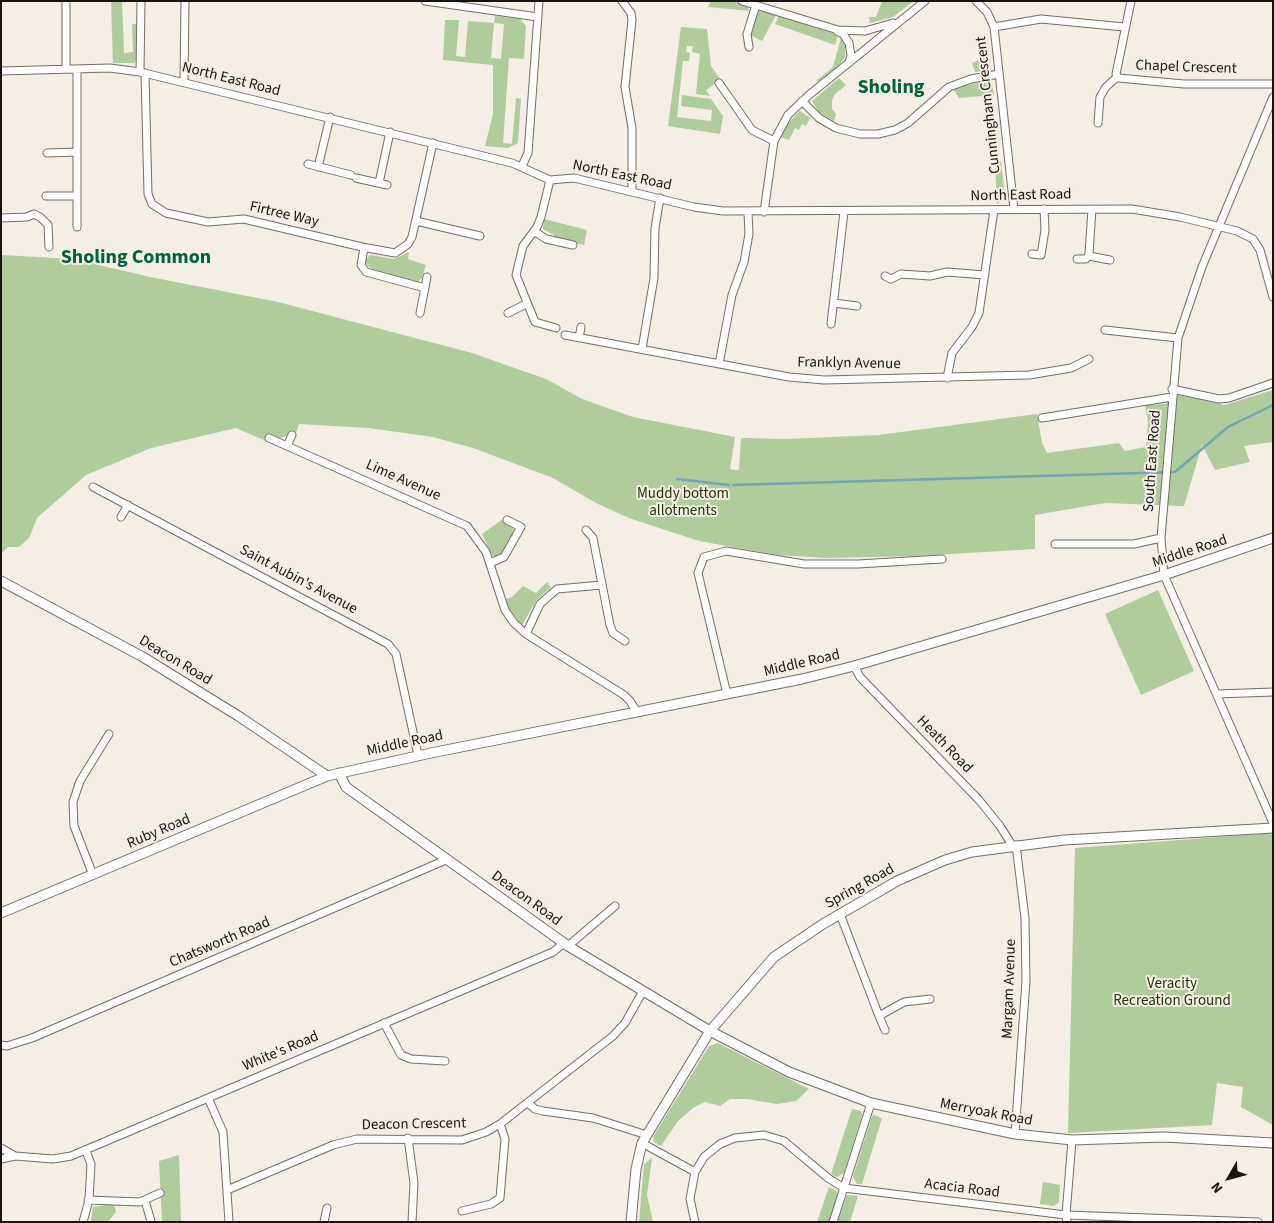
<!DOCTYPE html>
<style>
body{margin:0}
#map{position:relative;width:1274px;height:1223px;overflow:hidden;background:#f4eee5;font-family:"Source Sans 3",sans-serif}
canvas{display:block}
.frame{position:absolute;inset:0;border:2px solid #171512;pointer-events:none}
.north{position:absolute;left:1204px;top:1153px;width:50px;height:50px;-webkit-text-stroke:4px #f4eee5;paint-order:stroke;rotate:232deg;font-size:14px;font-weight:700;line-height:20px;text-align:center;color:#171512}
.north::after{content:'';display:block;margin:auto;width:18px;height:22px;background:#171512;clip-path:polygon(50% 0,100% 100%,50% 72%,0 100%)}
</style>
<div id="map">
<canvas width="1274" height="1223"></canvas>
<div class="frame"></div>
<div class="north">N</div>
</div>
<script>
const context = document.querySelector('canvas').getContext('2d');
context.lineJoin = 'round';
function paint(path, color) { context.fillStyle = color; context.fill(path, 'evenodd'); }
const poly = rows => new Path2D(rows.map(r => 'M' + r).join(''));
function strokePath(path, color, width, dash) { context.strokeStyle = color; context.lineWidth = width; context.lineCap = dash ? 'butt' : 'round'; context.setLineDash(dash || []); context.stroke(path); }
function label(font, color, halo, rows, align = 'center') {
  context.font = font + ' "Source Sans 3",sans-serif'; context.lineWidth = 4; context.setLineDash([]); context.textBaseline = 'middle'; context.strokeStyle = halo; context.fillStyle = color; for (const [text, x, y, turn = 0] of rows) {
    context.save(); context.translate(x, y); context.rotate((+turn || 0) * Math.PI / 180); context.textAlign = isNaN(turn) ? turn : align; if (halo) context.strokeText(text, 0, 0); context.fillText(text, 0, 0); context.restore();
  }
}
const green = poly([
 [111,1,122,1,124,53,133,52,132,24,136,24,137,58,134,63,113,63],
 [711,1,732,1,746,5,750,11,708,7],
 [882,1,914,1,893,17,870,23,869,17,876,17],
 [762,10,776,15,762,41,750,35,756,13],
 [495,16,520,19,526,26,524,59,509,58,503,143,512,144,516,98,521,99,518,143,508,148,485,146,493,114,493,65,443,60,445,20,459,20,456,56,465,57,468,21,494,23],
 [494,23,504,24,501,59,491,58],
 [779,16,838,35,835,45,775,24],
 [681,27,707,29,711,66,721,80,706,90,710,96,696,94,700,54,692,52,693,46,687,46,686,52,690,53,689,61,683,61,677,117,711,121,712,110,681,106,682,95,711,99,723,116,720,134,668,126],
 [841,38,845,46,845,57,839,65,818,82,817,80,833,67],
 [988,41,990,70,975,72,972,63,981,59,978,43],
 [839,78,846,85,835,94,832,100,832,109,836,114,834,121,819,112,812,101],
 [991,81,994,95,959,98,954,90,967,85],
 [800,111,810,118,806,126,802,124,799,130,795,128,789,140,780,137,789,122],
 [1001,161,1005,198,997,204,995,162],
 [544,219,587,230,584,245,553,237,554,235,543,229],
 [409,252,408,259,426,265,422,278,416,283,374,271,364,262,370,255,394,259],
 [1,255,73,259,150,277,278,302,472,353,546,379,582,399,633,417,735,437,730,469,734,470,739,470,741,438,787,439,879,435,1037,414,1042,443,1047,453,1119,443,1125,451,1146,447,1148,422,1145,405,1165,404,1179,395,1225,405,1273,390,1273,442,1244,446,1250,462,1215,470,1202,445,1184,506,1105,503,1035,515,1035,549,917,556,827,558,778,555,699,541,629,518,596,503,553,478,473,448,433,437,369,428,299,424,295,435,289,432,287,436,280,438,269,434,266,441,236,428,151,448,86,475,37,518,29,538,19,547,8,547,1,554],
 [503,519,512,525,514,532,503,553,497,557,492,555,482,534],
 [547,582,551,587,536,601,522,625,509,609,506,599,512,597,523,586,536,593],
 [1158,590,1194,671,1141,695,1105,614],
 [1271,833,1273,837,1273,1125,1241,1107,1243,1087,1217,1083,1212,1125,1068,1133,1075,848],
 [718,1043,809,1089,796,1101,777,1104,747,1099,730,1099,720,1106,705,1102,693,1108,678,1121,661,1146,654,1142,653,1137,709,1046],
 [852,1109,861,1111,862,1115,844,1173,837,1177,831,1174],
 [874,1115,882,1118,862,1184,857,1184,853,1177,872,1116],
 [179,1155,181,1222,162,1222,159,1161],
 [652,1158,647,1195,653,1222,639,1222,644,1164],
 [1043,1182,1060,1185,1059,1202,1054,1206,1040,1204],
 [829,1187,836,1191,838,1194,829,1222,817,1222],
 [847,1195,858,1196,850,1222,837,1222],
 [114,1204,116,1212,108,1222,91,1222,93,1207]
]);
const stream = poly([
 [677,479,729,485],
 [733,485,1175,472,1228,427,1273,405]
]);
const minor = poly([
 [425,1,538,17],
 [622,1,631,13,632,20,625,87,632,128,632,192],
 [742,1,838,30,865,31,893,23],
 [976,1,987,12,994,27,1014,209],
 [1131,1,1116,74,1118,78,1184,84,1273,84],
 [994,27,1041,19,1124,27],
 [837,31,843,34,849,43,851,56,849,62],
 [749,47,747,34,756,5],
 [66,69,66,1],
 [1,71,110,68,140,72,512,163,550,180,574,178,694,207,723,211,1132,209,1180,217,1237,231,1253,239,1260,250,1273,297],
 [140,72,141,1],
 [145,73,148,194,152,204,166,213,208,222,244,219,362,247,395,253,408,244,412,237,433,143],
 [184,82,185,1],
 [719,83,752,130,774,141],
 [1273,97,1202,267,1178,338,1161,538,1164,575,1273,823],
 [802,101,819,118,836,128,860,134,878,134,895,130,908,123,949,87,971,79,999,74],
 [1098,123,1100,97,1106,87,1117,77],
 [47,153,77,152],
 [308,164,351,175],
 [522,166,528,153,539,1],
 [318,167,330,117],
 [356,178,387,185],
 [550,180,541,217,537,227,523,246,516,275,535,322,556,328],
 [379,183,390,132],
 [46,196,77,196],
 [764,212,774,141,788,115,809,95,925,1],
 [1,218,27,217,34,214,40,217,48,225,49,247],
 [416,221,480,236],
 [77,227,77,69],
 [534,231,546,239,573,245],
 [364,248,361,265,366,272,425,288],
 [1032,254,1041,255,1045,230,1044,209],
 [1089,256,1110,260],
 [1077,259,1086,259,1089,254,1092,209],
 [885,276,891,279,901,274,930,276,947,272,985,275],
 [834,303,857,306],
 [420,313,427,277],
 [508,313,526,304],
 [831,324,844,212],
 [1105,330,1178,338],
 [565,335,789,377,824,380,1029,375,1071,368,1089,359],
 [579,338,581,327],
 [642,349,654,278,655,228,660,198],
 [719,364,732,295,744,262,749,234,748,213],
 [947,378,952,353,972,327,979,313,994,210],
 [1172,389,1219,399,1229,398,1273,383],
 [1042,418,1172,397],
 [269,438,467,526,486,552,505,610,514,623,526,634,624,695,630,701,637,712],
 [287,446,292,435],
 [93,487,388,644,396,654,418,755],
 [121,517,128,505],
 [586,530,593,538,610,625,613,633,625,641],
 [1055,544,1134,544,1161,538],
 [490,563,504,557,521,527,507,520],
 [526,634,540,604,557,589,602,585],
 [854,666,860,677,979,800,1000,826,1012,845],
 [727,694,698,573,704,557,726,551,804,564,858,564,942,559],
 [1217,694,1273,692],
 [93,875,74,826,73,802,80,781,109,734],
 [840,914,879,1016,904,1002,930,999],
 [568,946,615,906],
 [879,1016,885,1030],
 [384,1023,401,1055,411,1059,445,1061],
 [1,1045,7,1046,32,1038,448,859],
 [208,1098,223,1132,229,1222],
 [528,1103,535,1109,543,1111,593,1118,647,1135],
 [1015,1134,1026,981,1025,918,1016,845],
 [408,1138,414,1183,412,1222],
 [642,1143,695,1172,690,1199,695,1222],
 [1,1148,15,1156],
 [1,1159,15,1156,53,1159,71,1156,553,952,564,943],
 [695,1172,704,1157,720,1144,735,1138,764,1135,784,1141,828,1178,844,1188,1066,1215,1258,1222],
 [227,1190,333,1145,357,1139,462,1140,486,1132,500,1124,613,1036,625,1023,643,991],
 [88,1200,140,1202,160,1193],
 [145,1201,151,1221],
 [462,1211,491,1204,500,1198,505,1139,500,1124],
 [83,1222,89,1200,91,1164,86,1151],
 [324,1222,327,1208],
 [833,1222,871,1103],
 [1067,1222,1066,1215,1072,1140]
]);
const tertiary = poly([
 [1,581,143,657,240,717,327,776],
 [339,773,346,787,568,946,710,1031,789,1072,871,1103,1015,1134,1072,1140,1164,1137,1273,1143],
 [1,913,327,776,431,753,802,679,854,666,1164,575,1273,538],
 [631,1222,636,1169,642,1143,710,1031,774,957,823,924,897,881,945,860,972,852,1064,840,1273,828]
]);
const streetNames = [
 ["Chapel Crescent",1186,68,2],
 ["North East Road",231,80,14],
 ["Cunningham Crescent",989,105,-96],
 ["North East Road",622,176,12],
 ["North East Road",1021,196,-1],
 ["Firtree Way",284,215,13],
 ["Franklyn Avenue",849,364,1],
 ["South East Road",1153,461,-86],
 ["Lime Avenue",403,481,24],
 ["Middle Road",1190,552,-18],
 ["Saint Aubin's Avenue",298,580,28],
 ["Deacon Road",175,661,31],
 ["Middle Road",802,664,-13],
 ["Middle Road",405,744,-12],
 ["Heath Road",944,745,46],
 ["Ruby Road",159,832,-23],
 ["Spring Road",860,887,-29],
 ["Deacon Road",526,899,36],
 ["Chatsworth Road",220,943,-23],
 ["Margam Avenue",1010,989,-88],
 ["White's Road",281,1052,-23],
 ["Merryoak Road",986,1113,11],
 ["Deacon Crescent",414,1125,-1],
 ["Acacia Road",962,1189,7]
];
const parkNames = [
 ["Muddy bottom",683,495],
 ["allotments",683,512],
 ["Veracity",1172,985],
 ["Recreation Ground",1172,1002]
];
const districtNames = [
 ["Sholing",891,89],
 ["Sholing Common",136,259]
];
paint(green, '#b0cb9c');
strokePath(stream, '#73a4b6', 2.5);
strokePath(minor, '#736e66', 9);
strokePath(tertiary, '#736e66', 11);
strokePath(minor, '#fff', 7);
strokePath(tertiary, '#fff', 9);
label('15px', '#171512', '#f4eee5', streetNames);
label('15px', '#1c3302', '#f4eee5', parkNames);
label('bold 20px', '#006340', '#f4eee5', districtNames);
</script>
